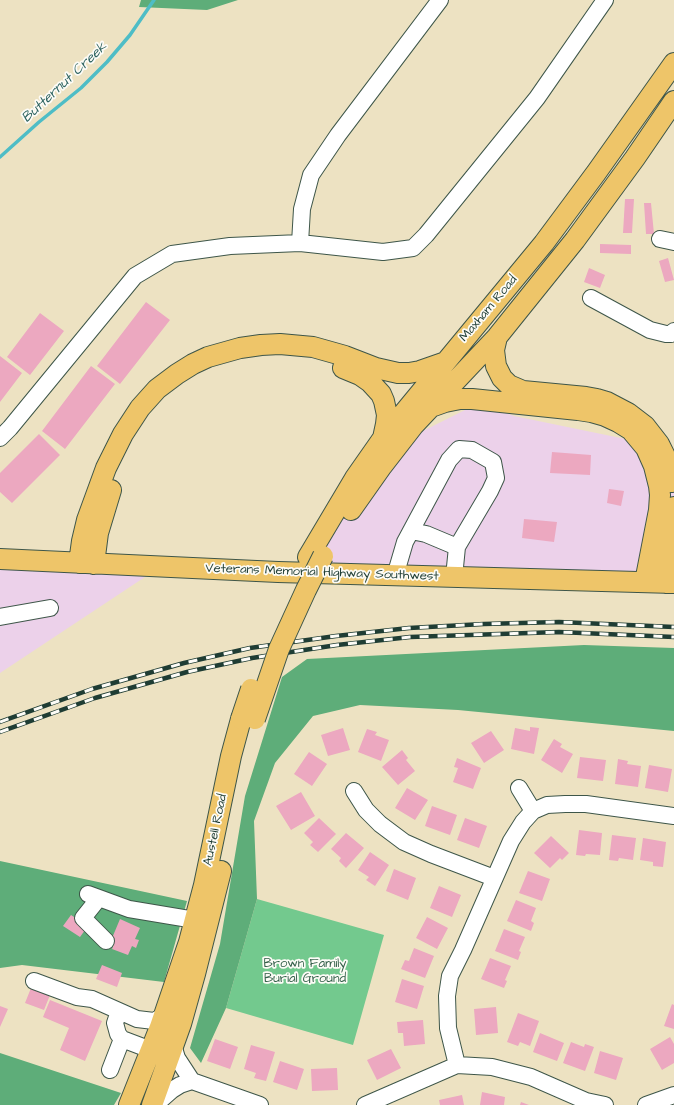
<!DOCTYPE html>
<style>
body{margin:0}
canvas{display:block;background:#ede2c2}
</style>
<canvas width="674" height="1105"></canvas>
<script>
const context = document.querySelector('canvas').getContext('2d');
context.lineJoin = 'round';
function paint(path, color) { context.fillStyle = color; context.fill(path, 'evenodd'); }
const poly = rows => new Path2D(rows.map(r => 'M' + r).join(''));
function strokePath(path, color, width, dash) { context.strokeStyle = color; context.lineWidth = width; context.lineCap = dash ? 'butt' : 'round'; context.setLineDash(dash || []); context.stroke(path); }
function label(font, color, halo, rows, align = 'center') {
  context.font = font + ' "Architects Daughter",sans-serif'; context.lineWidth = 3.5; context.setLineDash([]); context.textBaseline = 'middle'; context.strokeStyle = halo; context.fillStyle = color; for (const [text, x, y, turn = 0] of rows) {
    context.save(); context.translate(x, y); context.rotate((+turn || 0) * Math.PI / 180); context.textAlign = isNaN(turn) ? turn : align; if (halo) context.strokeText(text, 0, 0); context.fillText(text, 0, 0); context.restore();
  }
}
const built = poly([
 [479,403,514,416,674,449,674,589,292,581,361,462],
 [0,565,151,573,0,673]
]);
const green = poly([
 [257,899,384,935,353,1045,226,1008]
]);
const forest = poly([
 [141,0,238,0,207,10,139,7],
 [584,645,674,648,674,731,458,710,360,705,313,716,275,763,254,821,257,899,226,1008,201,1063,190,1048,220,944,245,796,282,677,307,659],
 [0,861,187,901,164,982,22,965,0,968],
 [0,1053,121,1093,114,1105,0,1105]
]);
const stream = poly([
 [0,157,39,122,81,88,107,62,130,35,154,0]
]);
const building = poly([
 [625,199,634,199,632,233,623,233],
 [644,203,651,203,654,234,646,234],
 [600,244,631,245,631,254,600,253],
 [668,258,674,280,665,282,659,261],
 [589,268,605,275,600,288,584,282],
 [146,302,170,320,120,384,97,366],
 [40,313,64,331,30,375,7,357],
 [0,356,22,373,0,402],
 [91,366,115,384,65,449,42,431],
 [39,434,60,455,12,503,0,492,0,473],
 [552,452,591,455,590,475,550,473],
 [609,489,624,491,621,506,607,503],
 [524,519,557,522,554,542,522,538],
 [530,727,539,728,534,754,511,749,515,728,530,731],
 [343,728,350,750,328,756,321,735],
 [367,729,377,732,375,735,389,740,381,761,358,752],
 [491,731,504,750,484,763,471,743],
 [554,739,562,744,560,747,573,754,562,773,541,760],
 [402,750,408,758,406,760,415,771,398,785,382,767],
 [309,752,327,764,312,786,294,774],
 [580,757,606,760,603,781,577,778],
 [457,758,481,768,473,789,453,782,458,768,454,767],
 [618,759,628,761,627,764,641,766,638,787,615,784],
 [649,765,672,769,668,792,645,788],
 [407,788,428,800,415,820,395,808],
 [301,792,315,816,291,830,276,806],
 [432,806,457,815,450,835,425,826],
 [319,818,336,834,318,852,310,845,313,842,304,833],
 [465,818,487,826,479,848,457,840],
 [579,830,602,833,600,855,586,854,585,856,576,855],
 [346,833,364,848,346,868,339,861,341,858,331,849],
 [612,835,636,838,633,860,619,858,618,861,609,860],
 [551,836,569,853,562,860,560,858,550,868,534,853],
 [643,838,666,842,663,867,653,866,653,862,640,860],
 [370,852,389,865,375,886,366,880,369,877,358,870],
 [394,869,416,878,408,900,386,891],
 [528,871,550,879,542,901,519,893],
 [439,886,461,895,452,917,430,908],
 [516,900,536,908,531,921,534,923,531,931,507,921],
 [71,915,88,926,80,937,63,926],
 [427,917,448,928,437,949,416,938],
 [120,919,140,928,135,939,139,940,136,948,132,946,128,955,112,949,114,944,110,943],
 [504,929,525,937,519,951,521,952,518,960,495,951],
 [414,948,434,956,425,978,401,969,405,960,409,961],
 [490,958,511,966,505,980,507,981,504,988,481,979],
 [102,965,122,973,117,987,96,979],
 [402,979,424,986,417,1009,395,1002],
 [31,988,50,995,44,1010,25,1003],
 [50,1000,102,1021,85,1061,60,1050,69,1028,43,1017],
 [672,1004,674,1005,674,1029,664,1026],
 [0,1006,8,1009,0,1027],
 [496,1007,498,1033,476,1035,474,1009],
 [518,1013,539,1021,530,1046,520,1042,518,1046,507,1042],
 [423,1020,425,1044,404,1046,403,1033,398,1033,397,1022],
 [540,1033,564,1043,557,1061,533,1052],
 [670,1037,674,1044,674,1063,662,1070,650,1049],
 [215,1039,238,1047,230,1069,207,1061],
 [571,1042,584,1047,585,1044,594,1047,585,1071,563,1063],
 [251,1045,275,1052,266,1081,254,1078,256,1073,244,1069],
 [391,1049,401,1068,377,1080,367,1060],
 [600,1051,623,1058,616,1080,594,1073],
 [280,1061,304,1069,297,1090,273,1082],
 [337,1068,338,1090,312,1091,311,1069],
 [482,1092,505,1097,504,1105,480,1105],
 [462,1095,464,1105,440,1105,439,1100],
 [521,1102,529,1105,520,1105]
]);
const minor = poly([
 [440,0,338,135,311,175,302,209,300,243,383,252,413,248,426,235,537,98,605,0],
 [660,239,674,242],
 [591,298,650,330,666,334,671,334,674,331],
 [0,438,10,428,135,276,172,254,230,246,300,243],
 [411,531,426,534,457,547],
 [395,576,405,542,449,460,459,449,472,450,493,462,496,478,490,491,457,547,454,577],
 [0,617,50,608],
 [519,788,533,811],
 [354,791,366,810,380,824,404,842,431,854,494,878],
 [88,894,129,909,195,920],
 [99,898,83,918,106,941],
 [34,981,77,997,92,999,137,1019,154,1021,163,1016],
 [119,1011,115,1023,118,1034,122,1039,151,1050],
 [173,1045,177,1058,192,1081],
 [457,1065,448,1028,447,996,450,976,463,950,511,841,523,822,533,811,547,805,565,804,586,804,674,816],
 [110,1070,122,1039],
 [155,1105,172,1090,180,1085,192,1081,260,1105],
 [365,1105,457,1065,492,1067,531,1077,586,1101,605,1105],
 [646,1105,674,1095]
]);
const major = poly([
 [497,337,494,350,496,366,502,378,509,385,523,391,586,397,597,399,607,402,628,413,645,426,659,444,665,456,672,482],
 [343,368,360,375,370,382,381,394,384,401,387,415,386,424,383,438],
 [431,407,445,402,460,399,472,399,578,410,591,412,605,416,618,422,631,430,646,448,654,466,659,486,660,495,659,510,645,582],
 [351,510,382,466,413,426,497,337,575,240,635,158,674,101],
 [308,557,355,478,383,438,544,243,596,173,674,63],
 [0,559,278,572,674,583],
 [79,563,82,541,87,520,106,468,123,434,140,408,157,389,177,374,193,364,208,357,240,348,261,345,280,344,313,347,345,356,376,368,398,373,409,373,420,371,443,363],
 [94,564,98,533,111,490],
 [666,583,668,540,674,507],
 [129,1105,160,1027,189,942,204,885,231,756,241,719],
 [152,1105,181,1024,195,974,221,871]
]);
const rail = poly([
 [0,722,92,689,184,663,250,648,336,636,409,628,484,624,559,622,674,627],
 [0,732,95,698,187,672,252,658,337,645,410,637,559,632,674,637]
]);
const majorBridge = poly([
 [241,719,251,689],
 [255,719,279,649,306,590,323,556]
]);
const streetNames = [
 ["Maxham Road",489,309,-50],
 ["Veterans Memorial Highway Southwest",322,573,2],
 ["Austell Road",216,830,-78]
];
const parkNames = [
 ["Brown Family",305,964],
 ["Burial Ground",305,979]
];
const waterNames = [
 ["Butternut Creek",65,83,-43]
];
paint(built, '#ecd1ea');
paint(green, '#73c98e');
paint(forest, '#5ead79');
strokePath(stream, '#4ebdc6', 3.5);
paint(building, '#eca8c0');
strokePath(minor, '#3e5649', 18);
strokePath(major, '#3e5649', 22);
strokePath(minor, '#fff', 16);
strokePath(major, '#eec569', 20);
strokePath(rail, '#1f3d34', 4.5);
strokePath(rail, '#fdfcf7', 3, [9]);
strokePath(majorBridge, '#3e5649', 22, []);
strokePath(majorBridge, '#eec569', 20);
label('13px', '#1f3d34', '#fdfcf7', streetNames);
label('13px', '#34604a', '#fdfcf7', parkNames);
label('italic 14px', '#2d6360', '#fdfcf7', waterNames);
</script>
